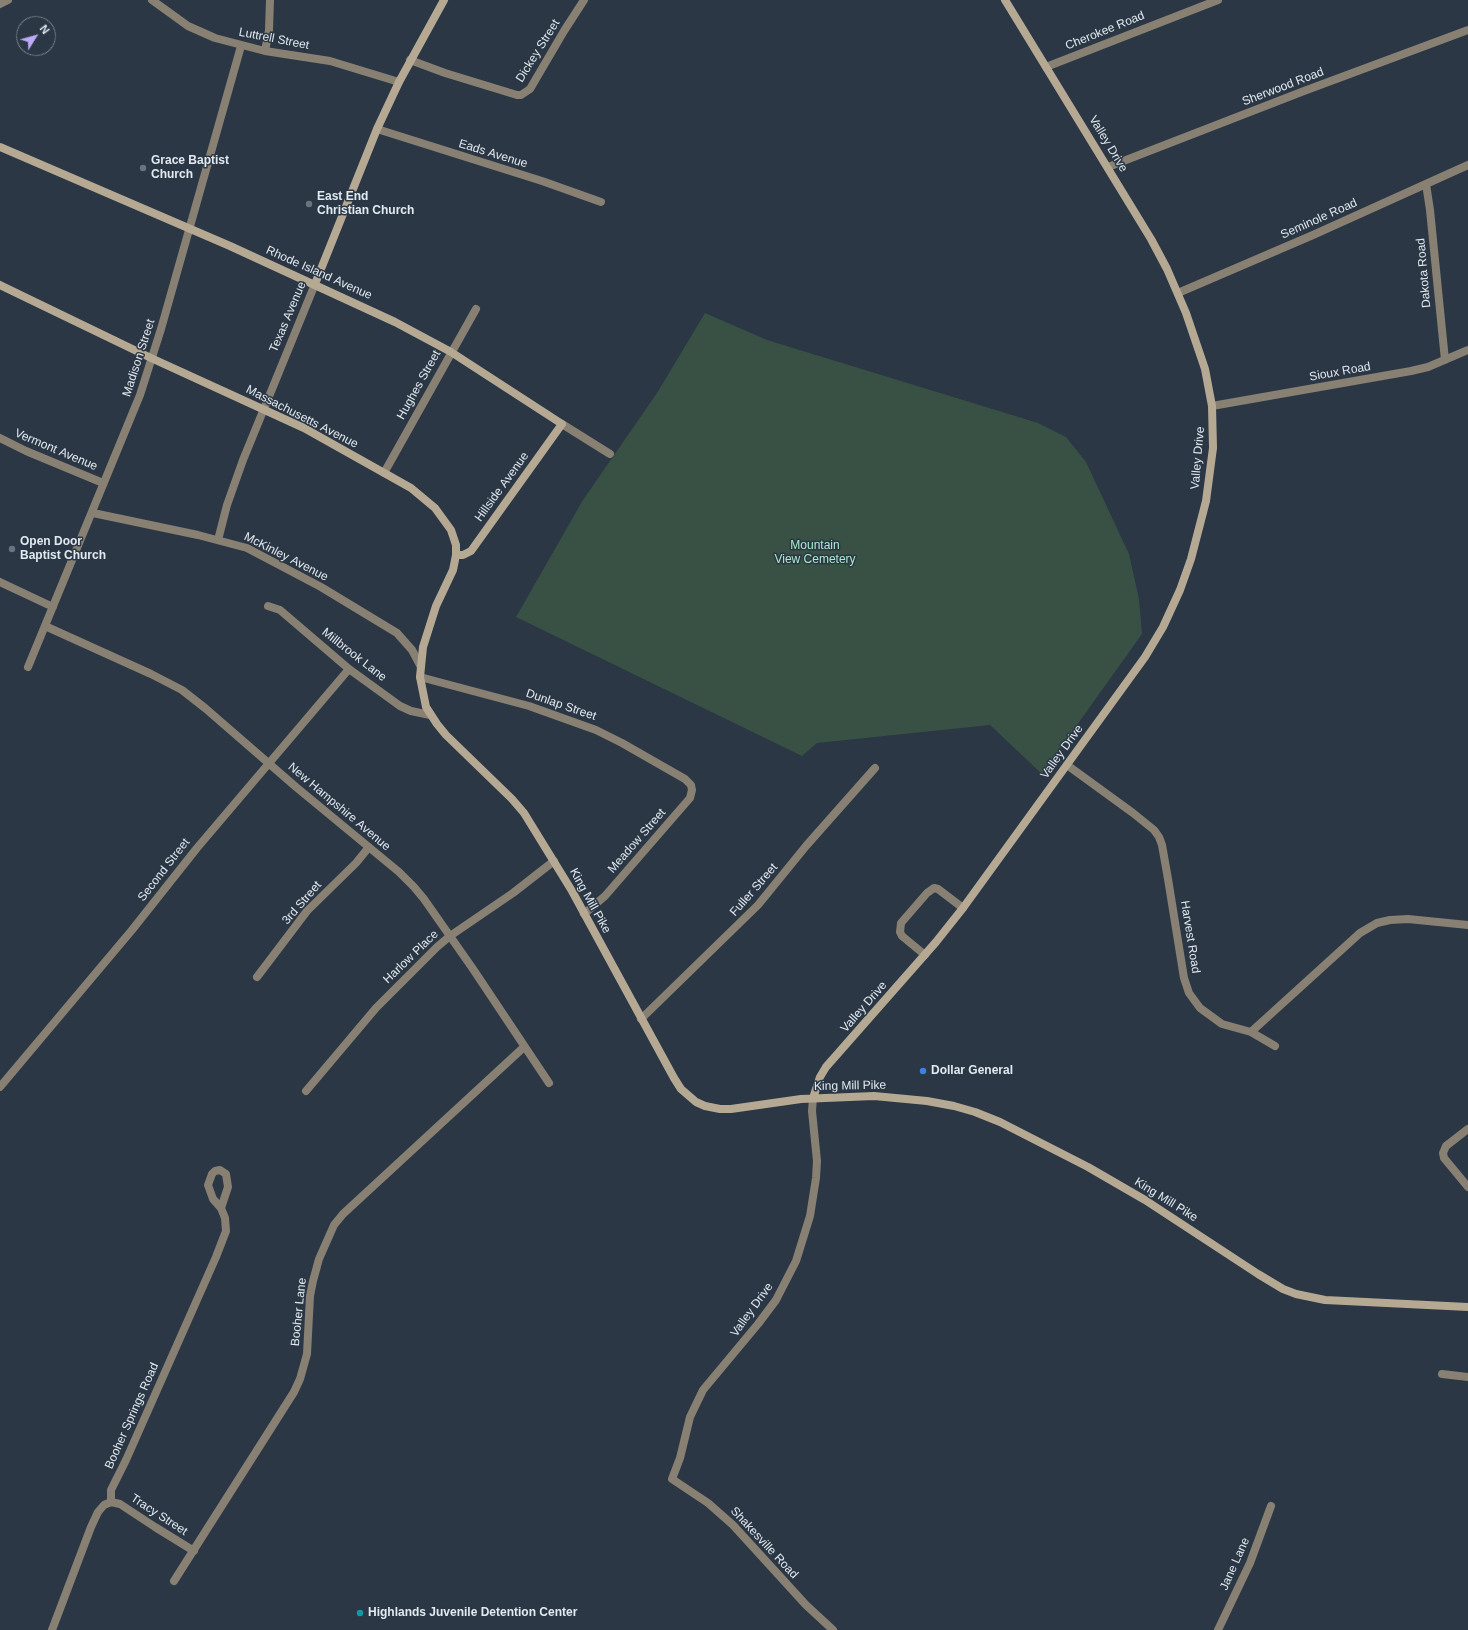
<!DOCTYPE html>
<style>
body{margin:0}
#map{position:relative;width:1468px;height:1630px;overflow:hidden;background:#2b3744;font-family:Arial,sans-serif}
canvas{display:block}
.north{position:absolute;left:16px;top:16px;width:40px;height:40px;box-sizing:border-box;background:#2b3744;border:1px solid #747e89;border-radius:50%;rotate:53deg;font-size:11px;font-weight:700;line-height:16px;text-align:center;color:#e1e9f1}
.north::after{content:'';display:block;margin:auto;width:14px;height:18px;background:#bcaaf6;clip-path:polygon(50% 0,100% 100%,50% 72%,0 100%)}
</style>
<div id="map">
<canvas width="1468" height="1630"></canvas>
<div class="north">N</div>
</div>
<script>
const context = document.querySelector('canvas').getContext('2d');
context.lineJoin = 'round';
function paint(path, color) { context.fillStyle = color; context.fill(path, 'evenodd'); }
const poly = rows => new Path2D(rows.map(r => 'M' + r).join(''));
function strokePath(path, color, width, dash) { context.strokeStyle = color; context.lineWidth = width; context.lineCap = dash ? 'butt' : 'round'; context.setLineDash(dash || []); context.stroke(path); }
function label(font, color, halo, rows, align = 'center') {
  context.font = font + ' Arial,sans-serif'; context.lineWidth = 3; context.setLineDash([]); context.textBaseline = 'middle'; context.strokeStyle = halo; context.fillStyle = color; for (const [text, x, y, turn = 0] of rows) {
    context.save(); context.translate(x, y); context.rotate((+turn || 0) * Math.PI / 180); context.textAlign = isNaN(turn) ? turn : align; if (halo) context.strokeText(text, 0, 0); context.fillText(text, 0, 0); context.restore();
  }
}
const green = poly([
 [705,313,767,340,1038,423,1066,437,1086,462,1129,554,1139,599,1142,634,1042,774,990,725,817,743,802,756,516,617,583,500,657,393]
]);
const street = poly([
 [152,0,188,26,215,38,265,51,330,61,399,82],
 [0,4,8,0],
 [265,51,269,30,270,0],
 [410,60,445,73,517,95,521,95,530,89,564,31,584,0],
 [1046,67,1218,0],
 [377,129,542,181,601,202],
 [1108,167,1304,91,1468,30],
 [1426,184,1430,210,1445,360],
 [1178,293,1313,235,1468,165],
 [1212,406,1411,371,1428,367,1468,350],
 [562,424,610,454],
 [0,438,26,451,103,483],
 [384,473,476,309],
 [93,513,198,535,247,548,321,587,397,633,412,650,420,665],
 [218,540,227,505,243,460,315,284],
 [0,582,53,607],
 [268,606,280,610,349,669,400,706,411,711,430,715],
 [45,626,151,674,182,690,205,708,296,787,399,872,414,887,424,899,473,969,549,1083],
 [28,667,140,395,161,329,241,46],
 [420,677,529,706,596,730,622,743,685,779,691,785,692,790,690,798,605,896,584,914],
 [1067,765,1133,813,1154,830,1159,837,1162,845,1168,879,1184,978,1189,993,1200,1008,1222,1024,1251,1032,1360,933,1377,923,1390,920,1408,919,1468,925],
 [925,955,902,936,900,932,901,923,927,893,934,888,938,889,963,908],
 [257,977,307,911,356,863,369,847],
 [641,1019,758,905,806,846,875,768],
 [1251,1032,1275,1046],
 [0,1087,132,930,197,848,349,669],
 [306,1091,376,1008,437,947,450,936,513,893,554,861],
 [813,1098,812,1111,817,1161,816,1178,810,1216,796,1261,776,1300,758,1324,703,1390,690,1417,680,1458,672,1479,708,1503,733,1525,806,1605,833,1630],
 [1468,1129,1446,1146,1443,1153,1444,1158,1468,1187],
 [1442,1374,1468,1377],
 [111,1502,120,1504,155,1527,194,1551],
 [174,1581,294,1392,300,1379,307,1354,310,1296,313,1281,319,1259,334,1225,343,1214,524,1047],
 [52,1630,91,1527,98,1512,104,1505,111,1502,111,1490,126,1460,216,1257,226,1231,225,1218,221,1208,213,1199,208,1185,212,1174,215,1171,220,1170,226,1174,228,1187,221,1208],
 [1218,1630,1250,1563,1271,1506]
]);
const secondary = poly([
 [0,147,230,246,395,322,451,352,562,424,471,551,463,555,456,555],
 [315,284,377,129,399,82,444,0],
 [0,285,151,358,304,428,411,488,435,508,451,530,456,545,456,555,453,570,436,606,423,647,420,677,426,707,437,724,446,735,512,799,524,813,572,891,674,1078,681,1089,696,1102,705,1106,720,1109,731,1109,801,1099,874,1096,927,1101,954,1106,975,1112,1000,1122,1088,1167,1145,1200,1258,1274,1283,1289,1296,1294,1325,1300,1468,1307],
 [813,1098,820,1077,826,1067,936,942,963,908,1145,657,1163,627,1180,590,1191,559,1206,501,1213,448,1212,406,1205,369,1186,313,1167,269,1151,239,1005,0]
]);
const markers = [
 [143,168,4,"#6b7280"],
 [309,204,4,"#6b7280"],
 [12,549,4,"#6b7280"],
 [923,1071,4,"#3f7fe0"],
 [360,1613,4,"#0f9aa8"]
];
const streetNames = [
 ["Cherokee Road",1105,31,-22],
 ["Luttrell Street",274,39,11],
 ["Dickey Street",538,51,-58],
 ["Sherwood Road",1283,87,-21],
 ["Valley Drive",1108,144,59],
 ["Eads Avenue",493,154,17],
 ["Seminole Road",1319,219,-24],
 ["Rhode Island Avenue",319,273,24],
 ["Dakota Road",1424,273,-95],
 ["Texas Avenue",288,317,-67],
 ["Madison Street",139,358,-72],
 ["Sioux Road",1340,372,-10],
 ["Hughes Street",419,385,-61],
 ["Massachusetts Avenue",302,417,27],
 ["Vermont Avenue",56,450,23],
 ["Valley Drive",1198,458,-85],
 ["Hillside Avenue",502,487,-54],
 ["McKinley Avenue",286,557,27],
 ["Millbrook Lane",354,655,38],
 ["Dunlap Street",561,705,19],
 ["Valley Drive",1062,752,-54],
 ["New Hampshire Avenue",339,807,40],
 ["Meadow Street",637,841,-49],
 ["Second Street",164,870,-52],
 ["Fuller Street",754,890,-49],
 ["King Mill Pike",590,901,61],
 ["3rd Street",302,903,-49],
 ["Harvest Road",1190,937,81],
 ["Harlow Place",411,957,-44],
 ["Valley Drive",864,1007,-49],
 ["King Mill Pike",850,1086,-1],
 ["King Mill Pike",1166,1200,32],
 ["Valley Drive",752,1310,-54],
 ["Booher Lane",299,1312,-84],
 ["Booher Springs Road",132,1416,-66],
 ["Tracy Street",159,1515,33],
 ["Shakesville Road",764,1543,47],
 ["Jane Lane",1235,1564,-66]
];
const poiNames = [
 ["Grace Baptist",151,161],
 ["Church",151,175],
 ["East End",317,197],
 ["Christian Church",317,211],
 ["Open Door",20,542],
 ["Baptist Church",20,556],
 ["Dollar General",931,1071],
 ["Highlands Juvenile Detention Center",368,1613]
];
const parkNames = [
 ["Mountain",815,546],
 ["View Cemetery",815,560]
];
paint(green, '#385144');
strokePath(street, '#888072', 8);
strokePath(secondary, '#b6a993', 8);
for (const [x, y, r, color] of markers) { const dot = new Path2D(); dot.arc(x, y, r, 0, 2 * Math.PI); context.fillStyle = color; context.fill(dot); strokePath(dot, '#2b3744', 1.5); }
label('12px', '#e1e9f1', '#2b3744', streetNames);
label('bold 12px', '#e1e9f1', '#2b3744', poiNames, 'left');
label('12px', '#a9eac9', '#2b3744', parkNames);
</script>
